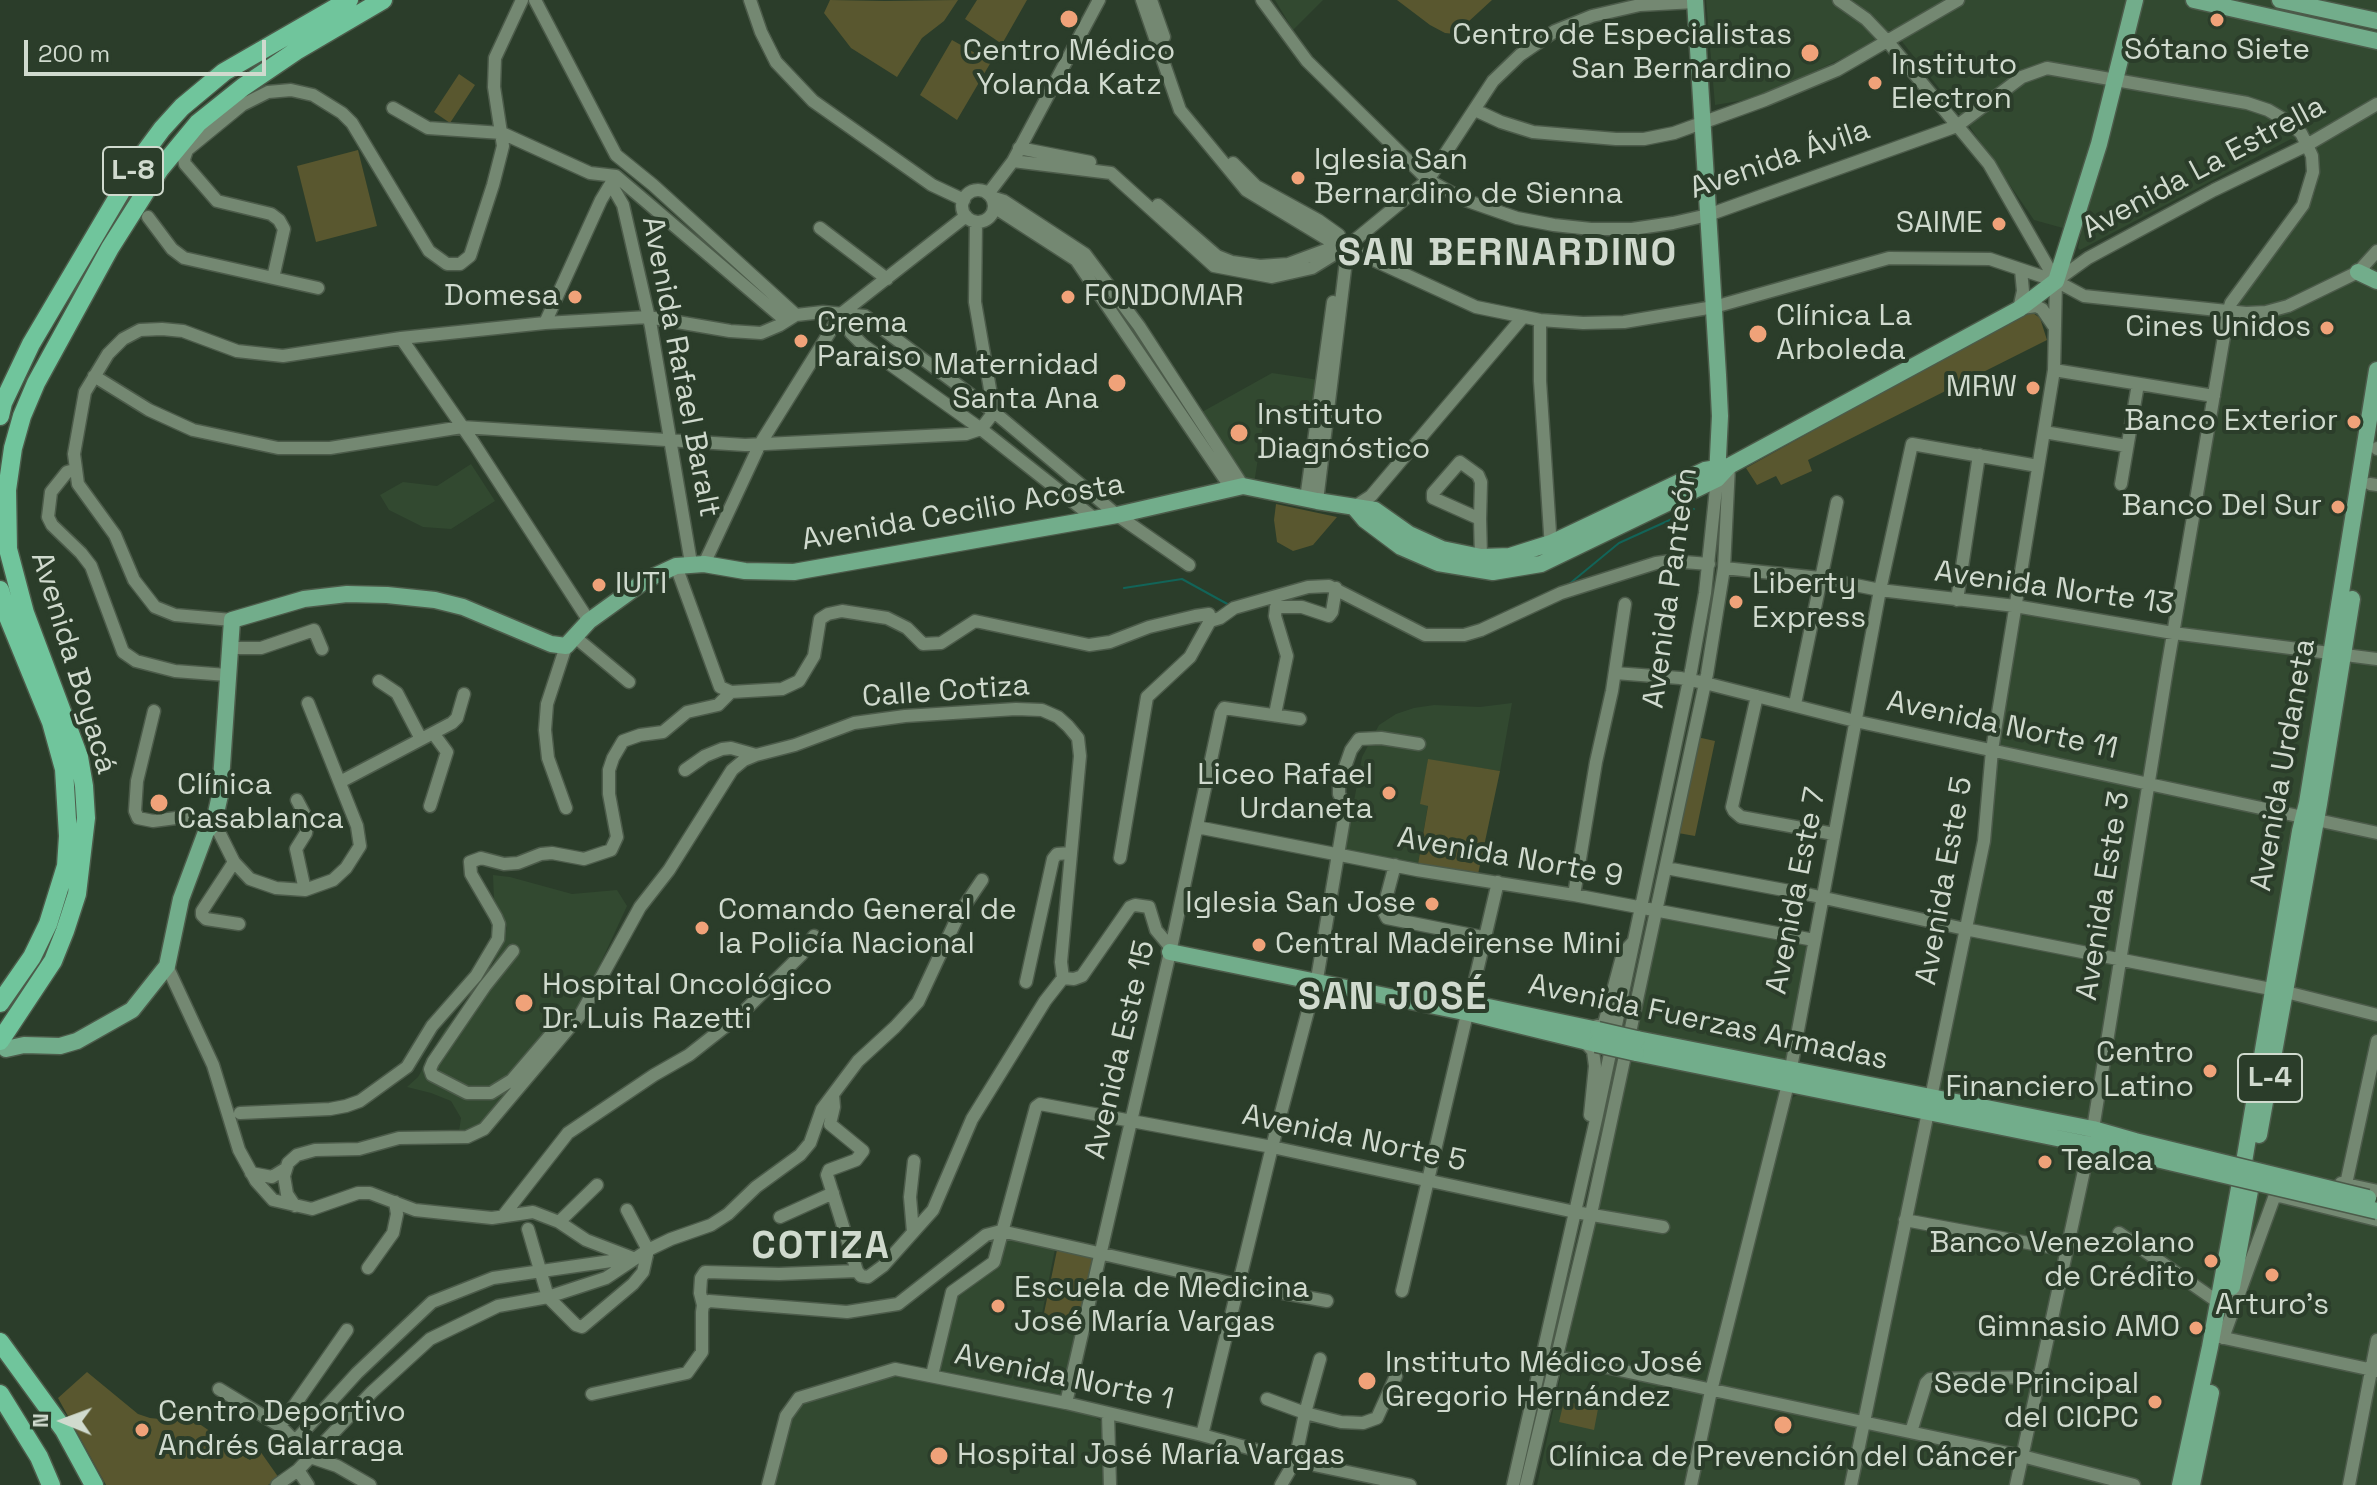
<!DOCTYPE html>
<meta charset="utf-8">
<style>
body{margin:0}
#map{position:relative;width:2377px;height:1485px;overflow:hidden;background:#2b3d2a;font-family:"Space Grotesk",sans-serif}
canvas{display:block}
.north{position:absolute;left:24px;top:1381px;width:80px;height:80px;-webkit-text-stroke:6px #2b3d2a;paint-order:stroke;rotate:271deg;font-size:22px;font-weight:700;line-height:32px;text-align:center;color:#d0dace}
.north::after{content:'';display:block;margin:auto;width:28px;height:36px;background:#d0dace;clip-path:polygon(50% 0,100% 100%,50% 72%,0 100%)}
.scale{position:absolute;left:24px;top:40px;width:242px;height:36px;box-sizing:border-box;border:4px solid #d0dace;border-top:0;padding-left:10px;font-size:24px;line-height:28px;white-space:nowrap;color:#d0dace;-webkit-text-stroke:6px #2b3d2a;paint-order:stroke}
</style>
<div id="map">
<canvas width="2377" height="1485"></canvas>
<div class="north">N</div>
<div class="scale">200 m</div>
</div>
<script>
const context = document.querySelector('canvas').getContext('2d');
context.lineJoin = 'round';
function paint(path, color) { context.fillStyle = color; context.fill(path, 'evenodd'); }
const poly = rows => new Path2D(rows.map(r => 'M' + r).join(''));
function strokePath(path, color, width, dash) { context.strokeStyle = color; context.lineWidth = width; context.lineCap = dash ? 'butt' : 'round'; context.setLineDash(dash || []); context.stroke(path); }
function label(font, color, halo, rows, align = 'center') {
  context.font = font + ' "Space Grotesk",sans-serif'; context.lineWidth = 8; context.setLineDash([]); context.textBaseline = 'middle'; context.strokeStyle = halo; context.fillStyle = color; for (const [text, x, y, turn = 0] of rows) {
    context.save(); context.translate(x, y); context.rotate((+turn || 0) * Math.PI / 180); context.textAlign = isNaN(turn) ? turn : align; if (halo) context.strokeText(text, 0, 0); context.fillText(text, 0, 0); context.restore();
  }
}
const built = poly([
 [1275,0,1323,0,1293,30],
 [1706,0,2377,0,2377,1485,1537,1485,1660,918,1808,946,1789,1100,1799,1094,1931,1124,1983,855,2014,614,2178,635,2229,327,2239,302,2299,222,2312,200,2317,185,2312,146,2291,139,2080,250,2078,248,2081,233,2034,220,1970,127,1892,29,1847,56,1781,87,1745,100,1715,105],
 [1272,373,1319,380,1313,414,1266,407,1254,484,1243,476,1202,412],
 [471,464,495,501,451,529,423,527,389,510,380,495,403,482,437,486],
 [1512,703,1500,771,1428,760,1421,804,1428,805,1418,864,1345,851,1362,757,1379,725,1396,714,1414,708,1434,705,1480,707],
 [493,875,510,877,572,894,617,890,627,906,584,999,487,1124,468,1133,459,1131,461,1118,451,1101,431,1093,407,1087,418,1077,445,1029,465,1007,476,982,492,967,507,928,494,899],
 [1005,1237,1055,1249,1041,1319,1078,1329,1061,1400,937,1372,956,1294,997,1264],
 [900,1374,1088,1413,1104,1423,1105,1485,769,1485,792,1406]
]);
const green = poly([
 [830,0,885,1,958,0,944,21,922,38,897,77,851,48,824,13],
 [977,0,1027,0,1002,44,965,19],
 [1397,0,1492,0,1455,34,1445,33,1430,25],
 [952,40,991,62,957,120,920,95],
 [459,74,475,85,450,123,434,112],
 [358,150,377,226,316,242,297,166],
 [2024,313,2033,313,2040,318,2047,340,1808,460,1812,471,1781,485,1776,476,1757,485,1746,468],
 [1276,504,1337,517,1313,545,1293,551,1277,542,1274,520],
 [1697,737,1715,741,1695,836,1678,833],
 [1428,759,1500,771,1477,879,1417,870,1428,806,1420,804],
 [1057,1250,1095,1258,1079,1327,1043,1318],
 [87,1372,138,1414,150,1418,198,1423,217,1436,226,1446,250,1460,260,1451,279,1478,268,1485,106,1485,58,1398],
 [1564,1401,1598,1409,1594,1430,1559,1422]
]);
const stream = poly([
 [1568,585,1619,543,1694,509],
 [1124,588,1182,579,1231,606]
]);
const minor = poly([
 [535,0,616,155,653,185,796,315],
 [750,0,761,32,776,62,813,101,932,185,964,200],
 [1142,0,1180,110,1246,190,1332,242],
 [1151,0,1164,37],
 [1262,0,1307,61,1428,180,1465,200,1517,218,1554,225,1591,229,1632,229,1673,223,1708,215,1957,126,2022,77,2047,68,2247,103,2268,110,2285,120,2301,133,2307,145,2312,156,2313,172,2303,205,2231,303,2228,313,2167,669,2093,1129,2016,1485],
 [1839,0,1866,19,1888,42,1989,164,2056,281],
 [393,108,428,128,502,133,590,173,616,176,786,321],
 [1475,110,1501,122,1533,132,1616,139,1644,139,1674,133,1765,100,1837,70,1958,0],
 [1019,148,1090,162],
 [1013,161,1111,173,1214,266,1272,277,1312,268,1333,255],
 [1233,163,1256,186,1318,220,1339,235],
 [611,184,623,205,651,327,691,563],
 '962 206a16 16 0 1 1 32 0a16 16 0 1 1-32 0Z',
 [988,194,1013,161,1099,0],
 [991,197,1004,201,1085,254,1139,326,1243,486],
 [1158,205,1217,256,1232,262,1260,266,1288,264,1331,248],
 [994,207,1076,260,1231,488],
 [148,217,172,249,184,258,273,278,284,229,279,220,271,214,217,201,185,164,184,159,187,150,242,105,268,92,291,90,313,95,342,113,352,123,429,251,447,264,460,264,470,256,493,185,503,146,494,87,495,58,522,0],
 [820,228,887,279],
 [1355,240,1428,180,1493,81,1520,55,1555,31,1592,16,1640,5,1695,2],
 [1356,252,1476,307,1540,320,1583,323,1624,322,1714,307,1889,258,1990,259,2056,281,2084,296,2246,313,2266,312,2288,306,2358,272,2366,273],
 [2358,272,2377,251],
 [273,278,318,288],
 [2056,281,2088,258,2214,190,2307,145,2377,104],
 [2022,308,2036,306,2042,309,2053,325],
 [2019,309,2023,291,2021,270],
 [841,314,851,333,863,345,981,429,1095,519],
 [1540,320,1540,381,1551,548],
 [545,323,601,200,613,180],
 [401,338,473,442,589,621],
 [2054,370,2214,396],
 [94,376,149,410,193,430,278,448,330,448,462,427,745,445,966,434,981,429,994,412,975,302,976,222],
 [2044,432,2127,446],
 [2377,449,2377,448],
 [74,470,67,472,51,492,48,517,52,525,81,553,91,566,123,652,136,661,175,671,227,675],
 [2121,484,2138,384],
 [2370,484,2377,485],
 [1306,499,1333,302],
 [1317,501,1346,261],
 [1354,507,1371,496,1523,317],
 [1480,519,1481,482,1478,475,1460,462,1433,493,1433,498,1480,519,1481,557],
 [704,564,760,444,841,314,966,216],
 [676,566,720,687,731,692],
 [1724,568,1820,578,1880,590,2015,606,2173,633,2377,659],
 [1957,600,1979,455],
 [232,620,175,615,155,607,134,580,115,535,78,484,74,454,85,392,108,354,123,339,140,330,162,329,183,331,237,351,283,356,401,338,545,323,648,317,730,331,761,333,780,325,796,315,823,312,865,316,994,412,1117,515,1189,565],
 [575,637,629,682],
 [230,648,261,648,314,630,322,649],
 [1615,673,1680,678,1705,683,1855,721,2377,833],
 [379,681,397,693,421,739],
 [1757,696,1732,807,1734,811,1741,817,1834,834],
 [1795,704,1837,502],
 [154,711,137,781,135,811,138,818,153,821,176,818,214,822,234,862,250,879,276,888,305,890,333,880,346,868,360,846,357,826,308,703],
 [1275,714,1287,656,1275,616,1276,607,1302,607,1329,616,1332,612,1336,588],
 [685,770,705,756,722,749,731,748,756,755],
 [340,782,452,723,457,718,464,694],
 [297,800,306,817,307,826,306,833,296,849,305,890],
 [430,806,447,752,433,733],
 [566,808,548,758,545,730,547,704,566,646],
 [1197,827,1417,870,1574,895,1814,940],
 [1120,858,1147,697,1190,657,1210,621,1220,618,1234,608,1308,587,1329,586,1425,635,1464,635,1481,630,1561,593,1656,563,1671,561,1709,564],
 [234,862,202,911,202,915,206,919,239,924],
 [1395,865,1383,910,1387,918,1487,938],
 [1666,868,1811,895,1965,929,2286,992,2377,1015],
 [1574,895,1596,762,1612,691,1625,604],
 [513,951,485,986,433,1062,430,1069,432,1075,467,1093,491,1093,512,1080,554,1031,568,1029],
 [167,966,213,1065,239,1150,256,1181,273,1200,312,1209,358,1193,370,1193,415,1210,492,1218,533,1212,559,1222,586,1240,633,1258],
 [1063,978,1074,979,1082,976,1130,907,1135,905,1149,907,1156,930,1171,948],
 [1026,982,1053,859,1057,854,1071,853],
 [1590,1028,1604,1024,1623,953,1634,941],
 [1585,1042,1593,1051,1595,1066,1590,1115],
 [833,1095,834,1107,830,1124,863,1151,856,1160,829,1170,827,1175,857,1271,861,1276,868,1277,883,1266,933,1210,972,1119,1045,1001,1063,978],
 [240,1113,330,1109,346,1106,360,1101,407,1067,432,1026,476,976,498,939,499,924,496,917,471,874,470,862,481,858,504,864,518,863,541,854,552,853,584,859,611,850,617,837,609,794,609,770,613,758,623,741,640,735,663,732,687,712,718,705,731,692,782,689,799,681,814,656,820,619,828,614,842,611,887,618,907,628,923,644,941,643,975,621,1089,645,1110,642,1149,627,1195,616,1209,614,1210,621],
 [251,1173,272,1177,285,1169],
 [2341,1183,2377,1191],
 [2346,1184,2377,1041],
 [295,1206,287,1194,284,1176,288,1163,297,1155,315,1150,359,1149,399,1138,467,1137,484,1129,581,1014,640,907,669,870,732,770,744,760,756,755,795,745,854,723,905,716,1016,709,1042,710,1058,717,1068,726,1078,738,1080,756,1061,962,1063,978],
 [503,1216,568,1133,654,1075,689,1055,741,1014,801,955,814,936],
 [780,1217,833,1193],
 [1905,1220,2066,1250],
 [559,1222,597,1185],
 [528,1229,548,1297,576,1325,582,1327,633,1284,643,1272,648,1250,627,1210],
 [913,1232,910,1197,914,1161],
 [2119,1233,2218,1302],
 [368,1268,393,1233,397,1214,395,1202],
 [1402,1291,1498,882],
 [703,1305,700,1293,701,1278,705,1272,779,1274,857,1271],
 [2215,1336,2377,1371],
 [2223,1338,2275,1195,2377,1220],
 [1549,1355,2022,1456,2134,1485],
 [932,1375,952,1292,994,1262,1036,1107,1040,1104,1272,1147,1575,1212,1663,1227],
 [219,1389,280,1426,310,1457,337,1466,370,1485],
 [592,1394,687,1373,702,1352,702,1312,703,1305,709,1301,847,1312,898,1304,986,1235,1001,1231,1240,1285,1327,1301],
 [1267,1399,1305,1413,1320,1359],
 [1066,1403,1171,948,1221,713,1224,708,1300,719],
 [1108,1414,1110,1485],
 [280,1426,347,1330],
 [1911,1432,1926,1383,1930,1379,2037,1377],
 [1202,1435,1272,1147,1318,973,1346,807,1339,794,1339,784,1351,750,1359,739,1381,738,1419,744],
 [296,1440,357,1373,432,1302,493,1278,625,1259],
 [298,1470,308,1485],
 [277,1485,298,1470,372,1392,430,1339,498,1306,548,1297,606,1278,648,1250,671,1239,711,1225,728,1214,756,1187,800,1155,810,1143,822,1109,858,1061,895,1027,918,1002,959,914,982,880],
 [768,1485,786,1416,799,1398,895,1369,1066,1403,1202,1435,1295,1461,1410,1485],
 [1281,1485,1295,1461,1305,1413,1341,1422,1363,1423,1377,1418,1396,1376],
 [1513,1485,1597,1115,1691,671,1705,593,1717,479],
 [1526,1485,1591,1214,1707,674,1724,568,1729,466],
 [1691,1485,1711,1391,1788,1084,1880,590,1912,444,2038,466],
 [1851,1485,1984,841,1992,750,2054,370,2056,281],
 [2349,1485,2377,1340]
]);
const major = poly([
 [1695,0,1718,375,1720,416,1717,477],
 [2194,0,2377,41],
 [2280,0,2377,21],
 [2358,272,2377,281],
 [1354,507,1365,520,1401,547,1438,563,1493,572,1541,564,1717,479,1729,466,2019,309,2056,281,2099,144,2135,0],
 [1170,952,1469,1013,1596,1044],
 [1417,992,1598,1030],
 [1637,1039,2093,1129,2135,1141],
 [6,1049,24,1045,60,1046,77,1041,132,1010,167,966,181,899,206,832,214,822,220,795,232,620,304,599,347,594,387,595,435,600,463,607,551,644,566,646,589,621,646,580,676,566,704,564,745,571,794,572,1117,515,1243,486,1317,501,1375,510,1409,534,1442,549,1481,557,1510,556,1551,543,1705,470,1729,466],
 [1636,1053,2131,1153],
 [2259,1135,2319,804,2352,599],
 [2243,1168,2300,831,2307,803,2377,370],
 [2232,1287,2252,1180],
 [2180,1485,2210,1347,2241,1177],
 [2192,1485,2211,1393]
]);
const highway = poly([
 [0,416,3,403,31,344,142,156,162,129,182,107,224,72,349,0],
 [0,590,8,617,51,722,64,769,68,836,66,866,48,924,32,957,0,1003],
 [0,1041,53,961,65,931,77,894,86,818,84,786,79,757,25,613,8,549,7,490,13,448,22,416,36,383,110,248,160,169,198,123,243,87,296,51,383,0],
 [0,1342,64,1430,94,1485],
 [0,1394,39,1457,51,1485]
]);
const majorBridge = poly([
 [1598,1030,1637,1039],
 [1596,1044,1636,1053],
 [2135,1141,2368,1198],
 [2131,1153,2377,1211]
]);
const markers = [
 [1069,19,10,"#f0a279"],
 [2217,20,8,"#f0a279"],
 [1810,53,10,"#f0a279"],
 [1875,83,8,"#f0a279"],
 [1298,178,8,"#f0a279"],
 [1999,224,8,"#f0a279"],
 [575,297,8,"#f0a279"],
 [1068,297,8,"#f0a279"],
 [2327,328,8,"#f0a279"],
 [1758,334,10,"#f0a279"],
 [801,341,8,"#f0a279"],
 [1117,383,10,"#f0a279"],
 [2033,388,8,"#f0a279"],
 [2354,422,8,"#f0a279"],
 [1239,433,10,"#f0a279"],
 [2338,507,8,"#f0a279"],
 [599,585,8,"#f0a279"],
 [1736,602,8,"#f0a279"],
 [1389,793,8,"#f0a279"],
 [159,803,10,"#f0a279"],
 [1432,904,8,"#f0a279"],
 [702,928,8,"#f0a279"],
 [1259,945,8,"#f0a279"],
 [524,1003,10,"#f0a279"],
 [2210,1071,8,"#f0a279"],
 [2045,1162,8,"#f0a279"],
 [2211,1261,8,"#f0a279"],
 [2272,1275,8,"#f0a279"],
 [998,1306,8,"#f0a279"],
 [2196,1328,8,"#f0a279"],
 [1367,1381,10,"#f0a279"],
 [2155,1402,8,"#f0a279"],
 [1783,1425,10,"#f0a279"],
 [142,1430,8,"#f0a279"],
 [939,1456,10,"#f0a279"]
];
const shields = [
 [133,171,60],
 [2270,1078,64]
];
const shieldNames = [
 ["L-8",133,171],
 ["L-4",2270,1078]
];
const poiNames = [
 ["Centro de Especialistas",1792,36,"right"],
 ["San Bernardino",1792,70,"right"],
 ["Sótano Siete",2217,51,"center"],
 ["Centro Médico",1069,52,"center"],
 ["Yolanda Katz",1069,86,"center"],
 ["Instituto",1891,66],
 ["Electron",1891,100],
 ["Iglesia San",1314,161],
 ["Bernardino de Sienna",1314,195],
 ["SAIME",1983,224,"right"],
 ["Domesa",559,297,"right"],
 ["FONDOMAR",1084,297],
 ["Clínica La",1776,317],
 ["Arboleda",1776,351],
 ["Crema",817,324],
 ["Paraiso",817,358],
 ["Cines Unidos",2311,328,"right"],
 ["Maternidad",1099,366,"right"],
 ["Santa Ana",1099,400,"right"],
 ["MRW",2017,388,"right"],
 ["Instituto",1257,416],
 ["Diagnóstico",1257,450],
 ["Banco Exterior",2338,422,"right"],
 ["Banco Del Sur",2322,507,"right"],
 ["IUTI",615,585],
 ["Liberty",1752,585],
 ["Express",1752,619],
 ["Liceo Rafael",1373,776,"right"],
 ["Urdaneta",1373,810,"right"],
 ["Clínica",177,786],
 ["Casablanca",177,820],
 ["Iglesia San Jose",1416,904,"right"],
 ["Comando General de",718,911],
 ["la Policía Nacional",718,945],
 ["Central Madeirense Mini",1275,945],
 ["Hospital Oncológico",542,986],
 ["Dr. Luis Razetti",542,1020],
 ["Centro",2194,1054,"right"],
 ["Financiero Latino",2194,1088,"right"],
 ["Tealca",2061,1162],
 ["Banco Venezolano",2195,1244,"right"],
 ["de Crédito",2195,1278,"right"],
 ["Escuela de Medicina",1014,1289],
 ["José María Vargas",1014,1323],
 ["Arturo's",2272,1306,"center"],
 ["Gimnasio AMO",2180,1328,"right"],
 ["Instituto Médico José",1385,1364],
 ["Gregorio Hernández",1385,1398],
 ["Sede Principal",2139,1385,"right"],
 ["del CICPC",2139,1419,"right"],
 ["Centro Deportivo",158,1413],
 ["Andrés Galarraga",158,1447],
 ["Hospital José María Vargas",957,1456],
 ["Clínica de Prevención del Cáncer",1783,1458,"center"]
];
const streetNames = [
 ["Avenida Ávila",1780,160,-19],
 ["Avenida La Estrella",2204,168,-28],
 ["Avenida Rafael Baralt",680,367,79],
 ["Avenida Cecilio Acosta",963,513,-10],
 ["Avenida Panteón",1671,588,-82],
 ["Avenida Norte 13",2054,589,8],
 ["Avenida Boyacá",73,663,73],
 ["Calle Cotiza",946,692,-4],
 ["Avenida Norte 11",2002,726,12],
 ["Avenida Urdaneta",2284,765,-80],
 ["Avenida Norte 9",1510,858,10],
 ["Avenida Este 5",1945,881,-80],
 ["Avenida Este 7",1797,891,-79],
 ["Avenida Este 3",2104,896,-81],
 ["Avenida Fuerzas Armadas",1708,1023,12],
 ["Avenida Este 15",1121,1050,-77],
 ["Avenida Norte 5",1354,1139,12],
 ["Avenida Norte 1",1064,1378,12]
];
const districtNames = [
 ["SAN BERNARDINO",1508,255],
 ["SAN JOSÉ",1393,999],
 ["COTIZA",821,1248]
];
paint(built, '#324930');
paint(green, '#59572f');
strokePath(stream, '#126458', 2);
strokePath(minor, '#4c5b4a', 15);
strokePath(major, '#4c5b4a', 19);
strokePath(highway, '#4c5b4a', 21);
strokePath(minor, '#748872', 12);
strokePath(major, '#72ad8b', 16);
strokePath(highway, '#70c59c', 18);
strokePath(majorBridge, '#4c5b4a', 19, []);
strokePath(majorBridge, '#72ad8b', 16);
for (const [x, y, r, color] of markers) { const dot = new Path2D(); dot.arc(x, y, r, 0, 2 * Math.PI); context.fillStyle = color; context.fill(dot); strokePath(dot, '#2b3d2a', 3); }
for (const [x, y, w] of shields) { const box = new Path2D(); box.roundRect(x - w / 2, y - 24, w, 48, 6); context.fillStyle = '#2b3d2a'; context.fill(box); strokePath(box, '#d0dace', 2); }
label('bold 28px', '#d0dace', null, shieldNames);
label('30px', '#d0dace', '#2b3d2a', poiNames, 'left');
label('30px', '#d0dace', '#2b3d2a', streetNames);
context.letterSpacing = '2px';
label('bold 38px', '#d0dace', '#2b3d2a', districtNames);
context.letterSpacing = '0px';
</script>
